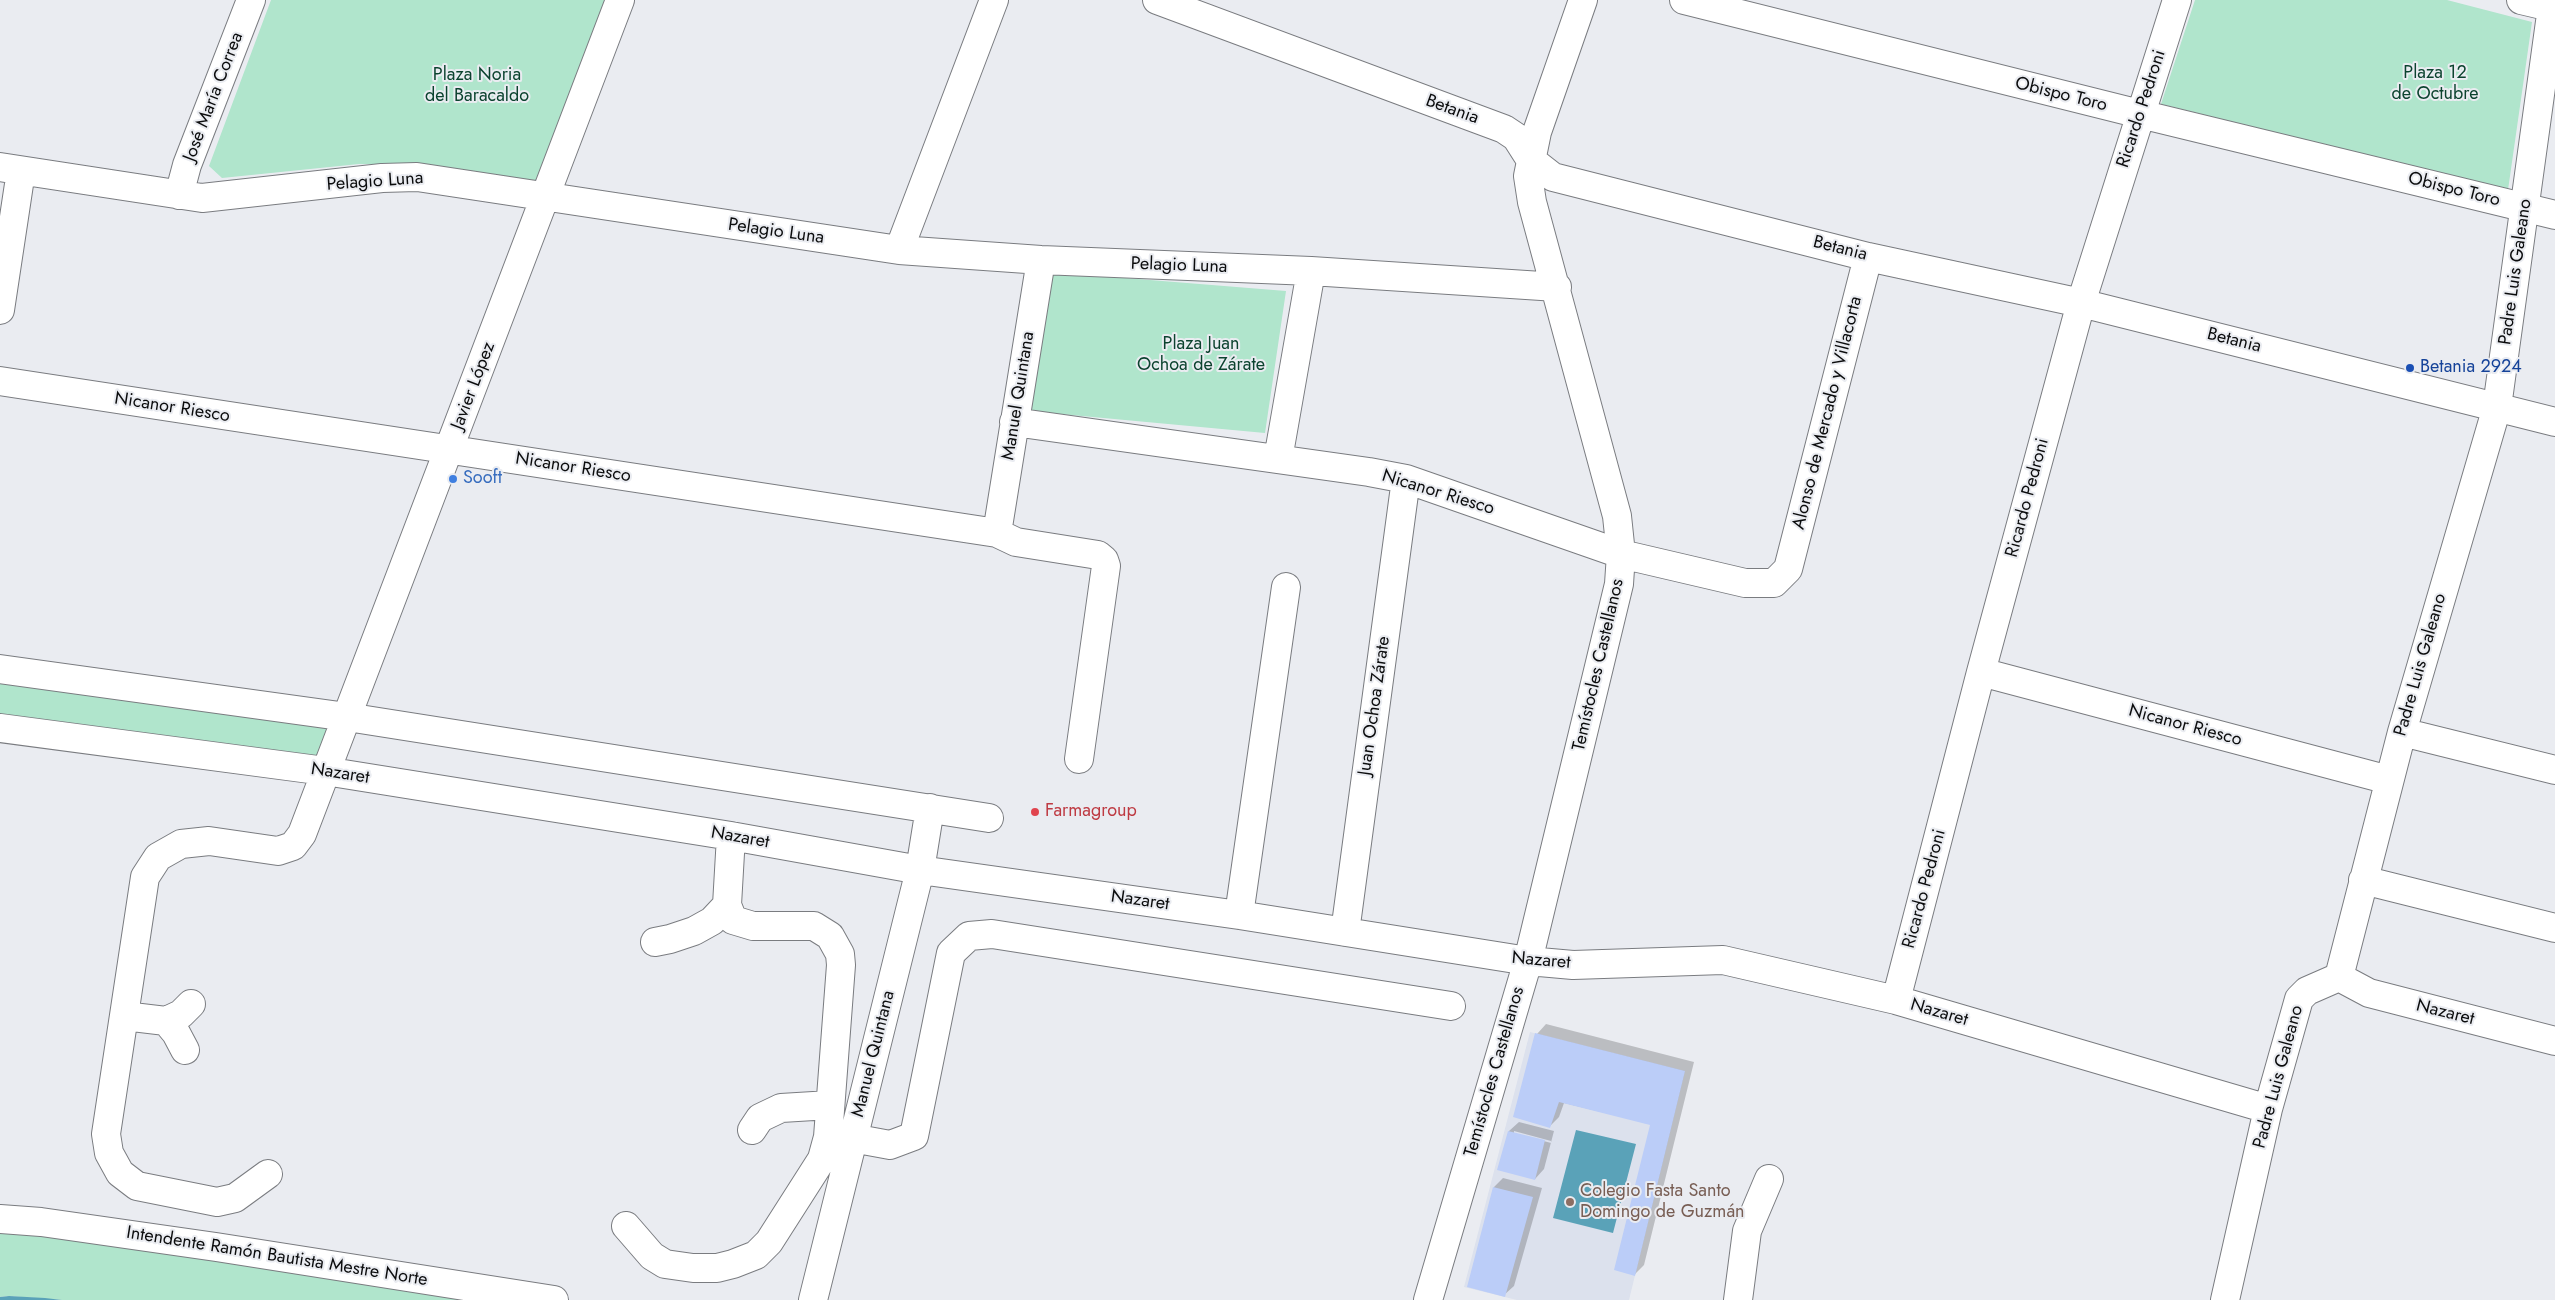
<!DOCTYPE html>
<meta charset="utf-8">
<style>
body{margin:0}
canvas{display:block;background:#eaecf1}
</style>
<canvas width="2555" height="1300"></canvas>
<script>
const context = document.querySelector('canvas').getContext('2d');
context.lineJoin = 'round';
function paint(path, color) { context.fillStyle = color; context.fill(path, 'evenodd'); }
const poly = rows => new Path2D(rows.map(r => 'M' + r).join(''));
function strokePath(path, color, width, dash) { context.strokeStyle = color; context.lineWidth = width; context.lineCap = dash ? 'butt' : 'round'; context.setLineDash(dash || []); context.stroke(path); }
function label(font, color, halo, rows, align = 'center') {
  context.font = font + ' Jost,sans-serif'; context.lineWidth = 4; context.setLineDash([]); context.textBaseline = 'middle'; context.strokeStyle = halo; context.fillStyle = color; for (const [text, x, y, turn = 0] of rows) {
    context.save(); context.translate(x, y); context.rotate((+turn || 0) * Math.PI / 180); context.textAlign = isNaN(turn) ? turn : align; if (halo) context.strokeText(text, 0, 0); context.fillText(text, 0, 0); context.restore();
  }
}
const built = poly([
 [1530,1032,1685,1071,1629,1300,1517,1300,1464,1287]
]);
const green = poly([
 [271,0,606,0,535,182,430,165,359,164,222,178,209,166],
 [2195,0,2447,0,2532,22,2508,190,2161,104],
 [1051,272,1286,291,1265,433,1028,411],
 [0,677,329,727,318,758,0,716],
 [0,1219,554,1300,62,1300,9,1296,0,1297]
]);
const water = poly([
 [1576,1130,1636,1144,1613,1233,1553,1218],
 [9,1296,45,1298,62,1300,0,1300,0,1297]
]);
const shadow = poly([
 [1546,1024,1694,1062,1644,1265,1634,1275,1651,1124,1564,1103,1559,1117,1550,1126,1537,1034],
 [1519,1122,1554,1131,1544,1169,1535,1179,1499,1169,1509,1131],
 [1514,1131,1551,1141,1551,1143,1514,1133],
 [1503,1178,1542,1188,1514,1286,1504,1295,1494,1187]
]);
const building = poly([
 [1535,1033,1685,1071,1635,1276,1614,1270,1650,1125,1559,1102,1550,1128,1513,1117],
 [1508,1131,1545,1140,1535,1180,1497,1170],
 [1493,1187,1533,1197,1505,1297,1467,1287]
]);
const minor = poly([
 [1157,0,1504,129,1516,137,1530,159,1553,177,1868,257,2081,303,2555,422],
 [1684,0,2140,114,2555,215],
 [2521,0,2555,8],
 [0,167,202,198,382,178,417,177,899,250,1041,260,1311,271,1557,287],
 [179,195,187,165,251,0],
 [899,250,994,0],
 [0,310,21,171],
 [0,381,997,533,1016,542,1098,555,1104,560,1106,566,1079,759],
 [1014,422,1369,472,1406,479,1621,554,1745,583,1774,583,1788,569,1868,257],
 [1278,459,1311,271],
 [997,533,1041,260],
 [0,669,347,717,989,818],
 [1981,672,2389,780],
 [0,728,325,771,731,836,920,870,1239,915,1528,961,1573,965,1723,960,1896,1000,2268,1109],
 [2402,732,2555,770],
 [2363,880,2555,928],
 [1239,915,1286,587],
 [1345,932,1406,479],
 [655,942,670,939,694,931,712,921,727,905],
 [2339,977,2402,732,2497,407,2553,0],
 [2339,977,2369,993,2555,1041],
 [1896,1000,1981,672,2081,303,2177,0],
 [124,1016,166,1021,181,1014,191,1004],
 [166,1021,176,1033,185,1050],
 [752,1130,760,1118,781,1108,830,1105],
 [852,1138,890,1145,914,1136,951,953,969,936,992,934,1451,1006],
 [268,1174,235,1198,217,1202,137,1186,120,1173,109,1153,106,1134,145,877,158,857,181,844,209,841,278,851,293,846,302,834,620,0],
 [626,1226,652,1256,665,1264,693,1268,717,1268,733,1264,756,1255,769,1242,822,1159,828,1137,841,965,840,954,830,936,814,926,753,926,733,920,727,905,731,836],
 [813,1300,920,870,930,808],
 [1428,1300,1528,961,1619,584,1621,554,1617,516,1532,202,1528,176,1537,132,1583,0],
 [1738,1300,1747,1231,1769,1179],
 [2225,1300,2268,1109,2299,999,2307,991,2339,977]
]);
const major = poly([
 [0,1219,41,1222,216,1247,554,1300]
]);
const markers = [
 [2410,368,5,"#1a4fb4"],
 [453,479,5,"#3f7fe0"],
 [1035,812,5,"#e0444e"],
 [1570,1202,5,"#8d6e63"]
];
const parkNames = [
 ["Plaza 12",2435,74],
 ["de Octubre",2435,95],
 ["Plaza Noria",477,76],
 ["del Baracaldo",477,97],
 ["Plaza Juan",1201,345],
 ["Ochoa de Zárate",1201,366]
];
const streetNames = [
 ["Obispo Toro",2061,95,14],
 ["José María Correa",214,97,-69],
 ["Ricardo Pedroni",2142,109,-72],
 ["Betania",1452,110,20],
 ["Pelagio Luna",375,182,-4],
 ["Obispo Toro",2454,190,14],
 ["Pelagio Luna",776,232,8],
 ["Betania",1840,249,14],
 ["Pelagio Luna",1179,266,2],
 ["Padre Luis Galeano",2516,272,-82],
 ["Betania",2234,341,14],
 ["Javier López",474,386,-69],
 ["Manuel Quintana",1019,396,-81],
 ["Nicanor Riesco",172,408,9],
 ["Alonso de Mercado y Villacorta",1828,413,-76],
 ["Nicanor Riesco",573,468,9],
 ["Nicanor Riesco",1438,493,17],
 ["Ricardo Pedroni",2028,498,-75],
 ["Temístocles Castellanos",1599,665,-77],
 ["Padre Luis Galeano",2421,665,-74],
 ["Juan Ochoa Zárate",1375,706,-82],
 ["Nicanor Riesco",2185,726,15],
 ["Nazaret",340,774,9],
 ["Nazaret",740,838,10],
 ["Ricardo Pedroni",1925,889,-75],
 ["Nazaret",1140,901,8],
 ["Nazaret",1541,961,5],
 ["Nazaret",1939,1013,16],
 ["Nazaret",2445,1013,14],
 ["Manuel Quintana",874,1054,-76],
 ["Temístocles Castellanos",1495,1072,-74],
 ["Padre Luis Galeano",2279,1077,-75],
 ["Intendente Ramón Bautista Mestre Norte",277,1257,9]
];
const transitNames = [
 ["Betania 2924",2420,368]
];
const shopNames = [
 ["Sooft",463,479]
];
const healthNames = [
 ["Farmagroup",1045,812]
];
const educationNames = [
 ["Colegio Fasta Santo",1580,1192],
 ["Domingo de Guzmán",1580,1213]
];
paint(built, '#dce1ed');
paint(green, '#b0e5cc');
paint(water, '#5aa2b8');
paint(shadow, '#0003');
paint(building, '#bbcdf8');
strokePath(minor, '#7a7c80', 30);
strokePath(major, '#7a7c80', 30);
strokePath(minor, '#fff', 28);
strokePath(major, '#fff', 28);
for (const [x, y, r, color] of markers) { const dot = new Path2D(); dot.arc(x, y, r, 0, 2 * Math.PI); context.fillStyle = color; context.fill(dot); strokePath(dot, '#eaecf1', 2); }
label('18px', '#0c432f', '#eaecf1', parkNames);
label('18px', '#0b0c0d', '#eaecf1', streetNames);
label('18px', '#164399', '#eaecf1', transitNames, 'left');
label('18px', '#366cbe', '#eaecf1', shopNames, 'left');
label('18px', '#be3a42', '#eaecf1', healthNames, 'left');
label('18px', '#785e54', '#eaecf1', educationNames, 'left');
</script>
